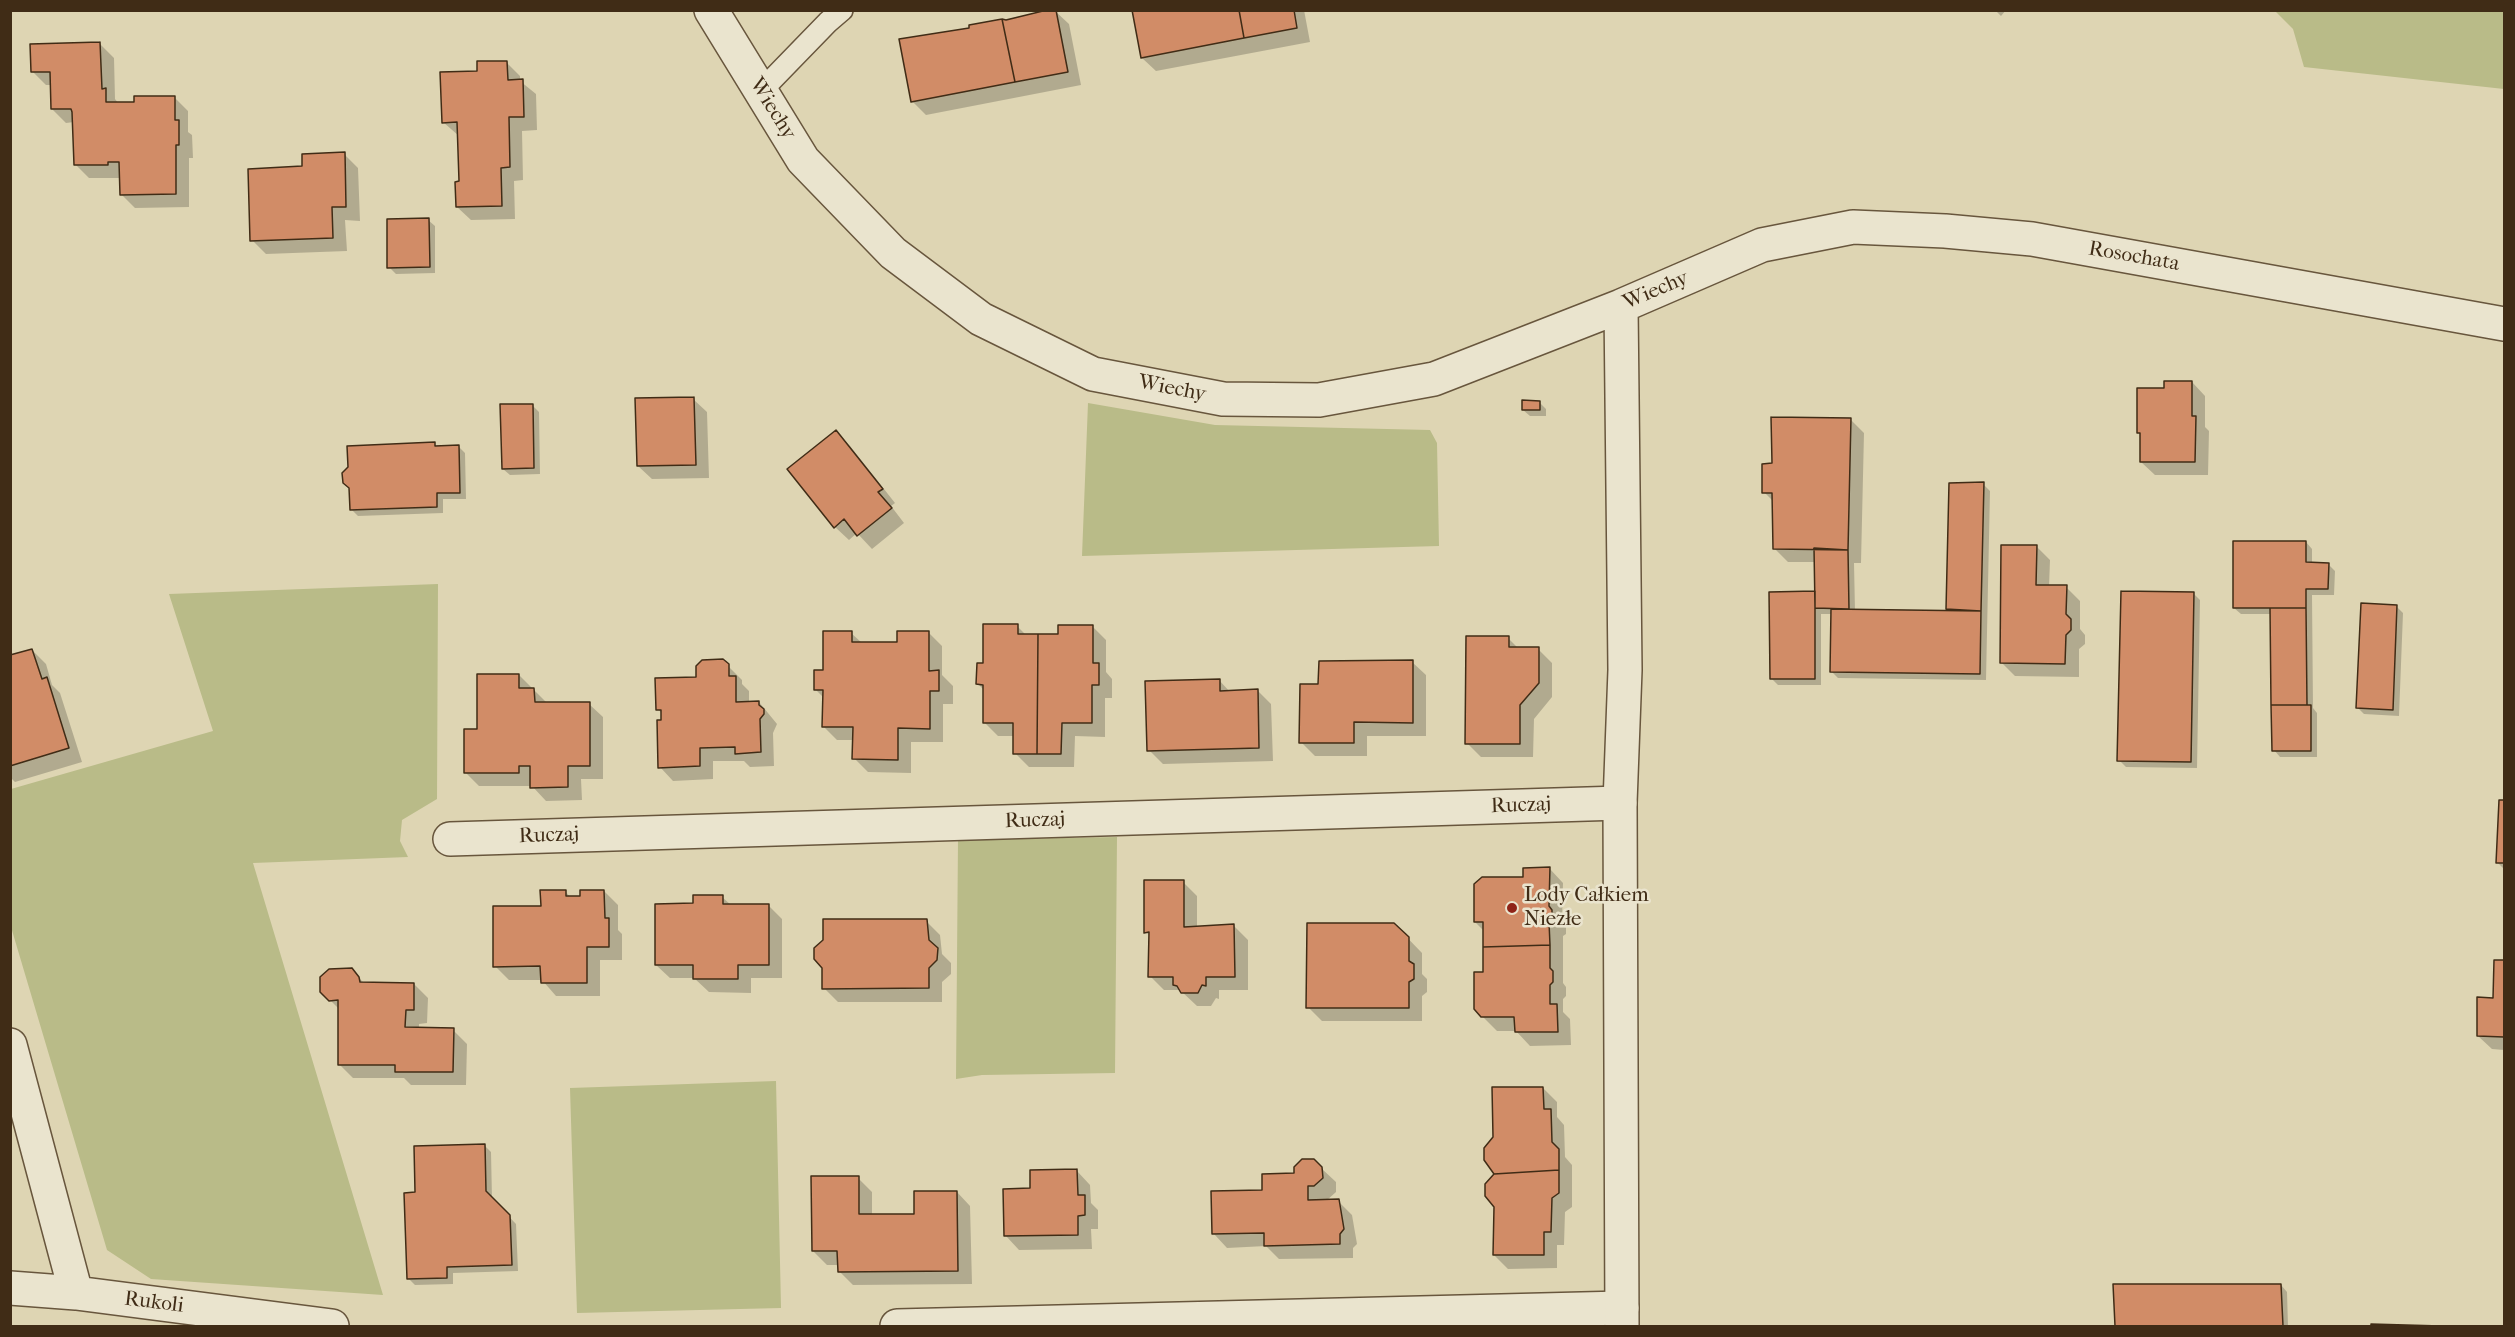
<!DOCTYPE html>
<meta charset="utf-8">
<style>
body{margin:0}
#map{position:relative;width:2515px;height:1337px;overflow:hidden;background:#ded5b3;font-family:"IM FELL French Canon",serif}
canvas{display:block}
.frame{position:absolute;inset:0;border:12px solid #402c16;pointer-events:none}
</style>
<div id="map">
<canvas width="2515" height="1337"></canvas>
<div class="frame"></div>
</div>
<script>
const context = document.querySelector('canvas').getContext('2d');
context.lineJoin = 'round';
function paint(path, color) { context.fillStyle = color; context.fill(path, 'evenodd'); }
const poly = rows => new Path2D(rows.map(r => 'M' + r).join(''));
function strokePath(path, color, width, dash) { context.strokeStyle = color; context.lineWidth = width; context.lineCap = dash ? 'butt' : 'round'; context.setLineDash(dash || []); context.stroke(path); }
function label(font, color, halo, rows, align = 'center') {
  context.font = font + ' "IM FELL French Canon",serif'; context.lineWidth = 5; context.setLineDash([]); context.textBaseline = 'middle'; context.strokeStyle = halo; context.fillStyle = color; for (const [text, x, y, turn = 0] of rows) {
    context.save(); context.translate(x, y); context.rotate((+turn || 0) * Math.PI / 180); context.textAlign = isNaN(turn) ? turn : align; if (halo) context.strokeText(text, 0, 0); context.fillText(text, 0, 0); context.restore();
  }
}
const green = poly([
 [2275,11,2504,11,2504,89,2304,67,2293,29],
 [1088,403,1215,425,1430,430,1437,443,1439,546,1082,556],
 [438,584,437,799,402,820,400,841,408,857,253,863,383,1295,151,1279,107,1250,11,927,11,789,213,731,169,594],
 [1117,837,1115,1073,982,1075,956,1079,958,840],
 [776,1081,781,1308,577,1313,570,1088]
]);
const shadow = poly([
 [1133,10,1304,10,1310,42,1156,71,1142,58],
 [1995,10,2006,10,2001,16],
 [1055,11,1069,24,1081,85,926,115,912,101,1005,22],
 [100,44,114,58,115,99,119,104,174,97,188,111,188,132,192,135,193,158,189,158,189,207,135,208,121,194,121,178,89,178,75,164,74,122,66,123,52,109,52,85,46,85,32,71],
 [506,62,520,76,520,81,536,94,537,130,522,131,523,180,514,181,515,219,471,220,457,207,460,182,459,136,443,122,479,72],
 [344,154,358,168,360,221,345,220,347,251,266,254,252,240,304,168],
 [428,220,435,226,435,273,396,274,389,267],
 [2192,382,2205,396,2205,427,2209,431,2208,475,2155,475,2141,462,2142,436,2138,432,2166,390],
 [693,399,707,412,709,478,652,479,638,466],
 [1539,402,1546,409,1546,416,1530,416,1523,410],
 [532,405,539,412,540,474,510,475,503,469],
 [1850,419,1864,433,1861,563,1854,563,1855,611,1948,611,1951,485,1983,484,1990,491,1986,680,1838,678,1832,672,1833,614,1821,614,1821,685,1778,685,1772,679,1816,593,1816,562,1788,562,1774,548,1774,502,1764,492,1774,465],
 [836,432,850,446,895,503,891,506,904,523,872,549,857,533,849,540,835,527],
 [434,444,438,448,458,446,465,453,466,499,443,499,443,513,358,516,351,509],
 [2306,542,2312,549,2312,564,2328,564,2335,571,2334,595,2312,595,2313,708,2317,713,2317,757,2280,757,2274,750,2272,614,2241,614,2234,608],
 [2036,546,2050,560,2049,587,2066,587,2080,601,2080,629,2085,635,2085,644,2079,649,2079,677,2015,676,2001,662],
 [2194,594,2200,600,2197,768,2126,767,2119,760],
 [2396,606,2403,613,2399,716,2364,714,2358,708],
 [1017,626,1027,636,1059,636,1092,626,1106,640,1106,672,1112,679,1112,698,1105,698,1105,737,1075,736,1074,767,1029,767,1015,753,1015,736,998,736,984,722,984,690,978,684,984,665],
 [851,633,862,643,899,644,929,633,942,646,942,675,953,686,953,704,943,704,943,742,911,742,911,773,868,772,854,758,854,740,837,740,823,726,824,698,815,689,824,671],
 [1508,638,1519,649,1538,649,1552,663,1552,697,1534,719,1533,757,1481,757,1467,743],
 [32,650,46,664,52,685,60,693,82,762,15,782,10,777,10,657],
 [722,660,742,680,742,684,749,691,749,703,759,702,777,724,773,733,774,766,750,767,744,761,713,761,713,779,673,781,660,767,663,722,662,714,658,709],
 [1412,662,1426,675,1426,736,1367,736,1367,756,1315,756,1301,742,1320,685],
 [519,675,548,704,589,704,603,717,603,779,581,779,582,800,546,801,532,786,479,786,465,772],
 [1219,680,1230,692,1257,690,1271,704,1273,761,1163,764,1149,750],
 [2500,802,2504,802,2504,869,2497,862],
 [1550,869,1563,883,1562,921,1566,925,1566,934,1563,936,1563,983,1566,987,1566,996,1563,999,1563,1012,1570,1019,1571,1045,1530,1046,1516,1031,1497,1031,1475,1009,1484,974,1484,931,1475,922,1525,878],
 [1183,882,1197,896,1197,928,1234,926,1248,940,1248,990,1219,990,1219,999,1216,998,1211,1006,1197,1006,1180,990,1164,990,1150,976,1150,936,1146,932],
 [565,891,571,898,604,891,618,905,618,930,622,934,622,960,600,960,600,996,556,996,542,980,509,980,495,966,542,907],
 [722,897,731,905,768,905,782,919,782,978,751,978,751,993,709,992,694,978,670,978,656,965,695,905],
 [926,921,940,935,942,954,951,963,951,974,942,982,942,1002,838,1002,824,988,824,967],
 [1394,924,1422,953,1422,974,1427,979,1427,992,1422,996,1422,1021,1322,1021,1308,1007],
 [2496,962,2504,962,2504,1050,2492,1049,2478,1036,2495,1000],
 [351,970,365,984,414,984,428,998,427,1023,419,1024,419,1029,453,1030,467,1044,466,1085,411,1085,404,1078,353,1078,339,1064,339,1009,322,992],
 [1543,1088,1557,1102,1557,1117,1564,1125,1565,1157,1572,1165,1572,1207,1565,1212,1564,1245,1557,1245,1557,1268,1508,1269,1494,1255,1495,1206,1487,1185],
 [484,1145,491,1152,492,1199,516,1224,518,1271,453,1273,453,1284,415,1285,408,1278,417,1194],
 [1321,1168,1336,1182,1336,1192,1326,1201,1338,1201,1352,1215,1357,1244,1353,1248,1353,1258,1279,1259,1266,1246,1227,1248,1214,1234,1264,1192,1295,1175],
 [1077,1171,1090,1185,1091,1203,1098,1210,1098,1229,1091,1229,1092,1249,1019,1250,1006,1236,1032,1190],
 [858,1178,872,1192,872,1215,915,1215,957,1192,970,1206,972,1284,853,1285,839,1271,839,1265,827,1265,813,1251],
 [2281,1285,2287,1292,2288,1326,2116,1326,2115,1286]
]);
const building = poly([
 [1047,10,1056,10,1068,72,1015,82,1002,19,1006,20,1047,10],
 [1132,10,1239,10,1244,38,1141,58,1132,10],
 [1239,10,1294,10,1297,28,1244,38,1239,10],
 [1002,19,1015,82,911,102,899,39,969,28,969,25,1002,19],
 [100,42,102,89,106,88,106,102,134,102,134,96,175,96,175,120,179,120,179,145,176,145,176,194,120,195,119,162,108,162,108,165,74,165,72,112,71,109,51,109,50,72,31,72,30,44,100,42],
 [477,61,507,61,508,80,523,79,524,117,509,117,510,167,501,168,502,206,456,207,455,182,459,181,457,122,442,123,440,72,477,71,477,61],
 [345,152,346,207,332,207,333,238,250,241,248,169,302,166,302,154,345,152],
 [429,218,430,267,387,268,387,219,429,218],
 [2164,381,2192,381,2192,416,2196,416,2195,462,2140,462,2140,433,2137,433,2137,388,2164,388,2164,381],
 [694,397,696,465,637,466,635,398,694,397],
 [1522,400,1540,401,1540,410,1522,410,1522,400],
 [500,404,533,404,534,468,502,469,500,404],
 [1771,417,1851,418,1848,550,1773,549,1772,493,1762,493,1762,464,1772,463,1771,417],
 [836,430,883,489,878,492,892,508,857,536,844,519,834,528,787,469,836,430],
 [435,442,435,446,459,445,460,493,437,493,437,507,350,510,349,488,343,483,342,473,348,467,347,446,435,442],
 [1984,482,1981,611,1946,609,1949,483,1984,482],
 [2233,541,2306,541,2306,562,2329,563,2328,589,2306,589,2306,608,2233,608,2233,541],
 [2001,545,2037,545,2036,585,2067,585,2066,614,2071,619,2071,630,2066,635,2065,664,2000,663,2001,545],
 [1814,548,1848,550,1849,609,1815,608,1814,548],
 [1815,591,1815,679,1770,679,1769,592,1815,591],
 [2121,591,2194,592,2191,762,2117,761,2121,591],
 [2361,603,2397,605,2393,710,2356,708,2361,603],
 [2270,608,2306,608,2307,705,2271,705,2270,608],
 [1831,609,1981,611,1980,674,1830,672,1831,609],
 [983,624,1018,624,1018,634,1038,634,1037,754,1013,754,1013,723,983,723,983,685,976,684,977,663,983,663,983,624],
 [1058,625,1093,625,1093,663,1099,663,1099,685,1092,685,1092,723,1062,723,1061,754,1037,754,1038,634,1058,634,1058,625],
 [823,631,852,631,852,642,897,642,897,631,929,631,929,671,939,670,939,691,930,691,930,729,898,728,898,760,852,759,853,727,822,727,823,690,814,690,814,670,823,670,823,631],
 [1466,636,1509,636,1509,647,1539,647,1539,683,1520,705,1520,744,1465,744,1466,636],
 [32,649,42,679,47,677,69,748,10,766,10,655,32,649],
 [723,659,729,664,729,676,736,676,736,702,759,701,759,705,764,709,764,714,760,719,761,752,735,754,735,747,700,748,700,766,658,768,657,720,661,720,661,710,656,710,655,678,696,677,696,666,702,660,723,659],
 [1413,660,1413,723,1354,722,1354,743,1299,743,1300,684,1318,684,1319,661,1413,660],
 [477,674,519,674,519,688,534,688,535,702,590,702,590,766,568,766,568,787,530,788,530,766,519,766,519,773,464,773,464,729,477,729,477,674],
 [1220,679,1220,691,1258,689,1259,748,1147,751,1145,681,1220,679],
 [2271,705,2311,705,2311,751,2272,751,2271,705],
 [2499,800,2504,800,2504,863,2496,863,2499,800],
 [1550,867,1549,906,1552,910,1552,920,1549,922,1550,945,1483,947,1483,922,1474,922,1474,884,1482,877,1523,877,1523,868,1550,867],
 [1144,880,1184,880,1184,927,1234,924,1235,977,1206,977,1206,986,1202,985,1198,993,1181,993,1177,986,1173,985,1173,977,1148,977,1149,932,1144,933,1144,880],
 [540,890,566,890,566,896,580,896,580,890,604,890,605,918,609,918,609,947,587,947,587,983,541,983,540,966,493,967,493,906,541,906,540,890],
 [693,895,723,895,723,904,769,904,769,965,738,965,738,979,693,979,693,965,655,965,655,904,693,903,693,895],
 [823,919,927,919,929,940,938,948,937,960,929,968,929,988,822,989,822,968,814,959,814,948,823,940,823,919],
 [1307,923,1394,923,1409,937,1409,961,1414,964,1414,979,1409,982,1409,1008,1306,1008,1307,923],
 [1550,945,1550,968,1553,971,1553,982,1550,985,1550,1004,1557,1004,1558,1032,1515,1032,1514,1017,1481,1017,1474,1009,1474,972,1483,972,1483,947,1550,945],
 [2494,960,2504,960,2504,1037,2477,1036,2477,997,2493,998,2494,960],
 [352,968,359,977,360,982,414,983,414,1010,406,1010,405,1027,454,1028,453,1072,395,1072,395,1065,338,1065,338,1000,329,1001,320,992,320,977,329,969,352,968],
 [1492,1087,1543,1087,1544,1109,1551,1109,1552,1142,1559,1149,1559,1170,1494,1174,1484,1160,1484,1148,1493,1137,1492,1087],
 [485,1144,486,1191,510,1215,512,1265,447,1267,447,1278,407,1279,404,1193,415,1192,414,1146,485,1144],
 [1302,1159,1314,1159,1322,1167,1323,1178,1314,1186,1308,1186,1308,1200,1339,1199,1344,1229,1340,1234,1340,1244,1264,1246,1264,1233,1212,1234,1211,1191,1262,1190,1262,1174,1294,1173,1294,1167,1302,1159],
 [1077,1169,1078,1195,1085,1195,1085,1215,1078,1216,1078,1235,1004,1236,1003,1189,1030,1188,1030,1170,1077,1169],
 [1559,1170,1559,1193,1552,1198,1551,1232,1544,1232,1544,1255,1493,1255,1494,1207,1485,1196,1485,1184,1494,1174,1559,1170],
 [811,1176,859,1176,859,1214,914,1214,914,1191,957,1191,958,1271,838,1272,837,1251,812,1251,811,1176],
 [2113,1284,2281,1284,2283,1326,2115,1326,2113,1284],
 [2371,1324,2441,1326,2371,1326,2371,1324]
]);
const service = poly([
 [761,91,828,22,842,10]
]);
const minor = poly([
 [450,839,1620,803],
 [10,1045,76,1293],
 [10,1288,76,1293,332,1326],
 [897,1326,1622,1308]
]);
const tertiary = poly([
 [711,10,803,160,893,253,981,319,1093,374,1223,399,1319,400,1434,379,1621,306,1762,245,1853,227,1945,231,2032,239,2504,324],
 [1621,306,1625,670,1620,803,1622,1326]
]);
const markers = [
 [1512,908,6,"#8f2418"]
];
const streetNames = [
 ["Wiechy",772,109,58],
 ["Rosochata",2134,257,10],
 ["Wiechy",1656,291,-23],
 ["Wiechy",1172,389,11],
 ["Ruczaj",1521,806,-2],
 ["Ruczaj",1035,821,-2],
 ["Ruczaj",549,836,-2],
 ["Rukoli",154,1303,7]
];
const poiNames = [
 ["Lody Całkiem",1524,896],
 ["Niezłe",1524,920]
];
paint(green, '#b9bb88');
paint(shadow, '#0003');
paint(building, '#d18c67');
strokePath(building, '#402c16', 1.5);
strokePath(service, '#68563d', 24);
strokePath(minor, '#68563d', 36);
strokePath(tertiary, '#68563d', 36);
strokePath(service, '#eae4ce', 21);
strokePath(minor, '#eae4ce', 33);
strokePath(tertiary, '#eae4ce', 33);
for (const [x, y, r, color] of markers) { const dot = new Path2D(); dot.arc(x, y, r, 0, 2 * Math.PI); context.fillStyle = color; context.fill(dot); strokePath(dot, '#eae4ce', 2); }
label('21px', '#402c16', '#eae4ce', streetNames);
label('21px', '#402c16', '#eae4ce', poiNames, 'left');
</script>
